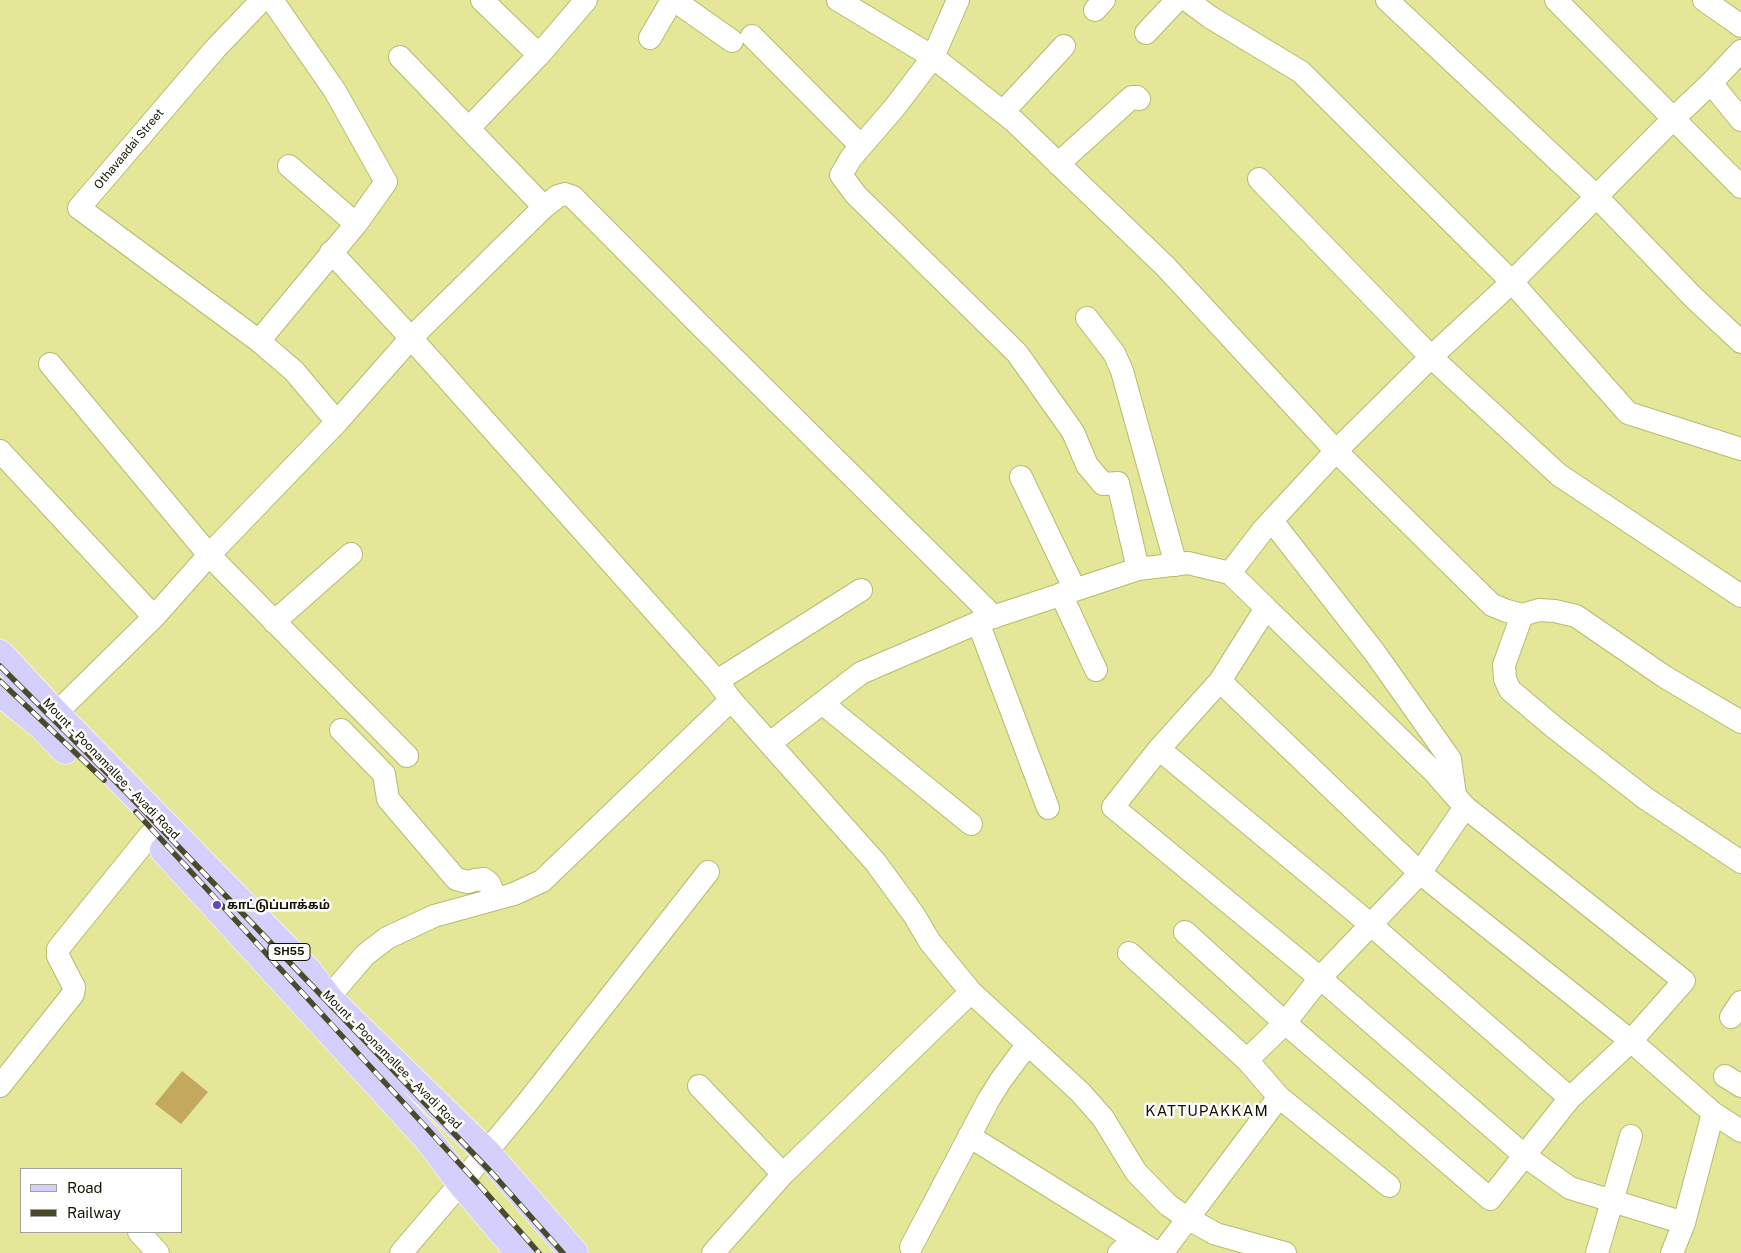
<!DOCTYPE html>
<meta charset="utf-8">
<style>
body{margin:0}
#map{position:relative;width:1741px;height:1253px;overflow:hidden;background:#e4e698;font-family:"Public Sans",sans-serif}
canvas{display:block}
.legend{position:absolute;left:20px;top:1168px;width:162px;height:65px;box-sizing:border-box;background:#fff;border:1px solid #a1a199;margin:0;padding:6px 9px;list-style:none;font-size:15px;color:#131300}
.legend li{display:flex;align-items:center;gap:10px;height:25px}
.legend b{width:25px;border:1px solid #a1a199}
</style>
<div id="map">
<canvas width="1741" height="1253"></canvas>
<ul class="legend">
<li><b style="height:6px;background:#d4cffc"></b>Road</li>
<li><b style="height:6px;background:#4a4a28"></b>Railway</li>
</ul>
</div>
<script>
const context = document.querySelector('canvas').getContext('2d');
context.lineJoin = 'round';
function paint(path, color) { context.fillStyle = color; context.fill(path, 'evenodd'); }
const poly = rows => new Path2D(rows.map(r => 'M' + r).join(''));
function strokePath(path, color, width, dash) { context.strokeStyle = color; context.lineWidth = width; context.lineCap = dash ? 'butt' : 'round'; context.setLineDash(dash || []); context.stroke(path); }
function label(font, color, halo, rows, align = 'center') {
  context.font = font + ' "Public Sans","Noto Sans Tamil",sans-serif'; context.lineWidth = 5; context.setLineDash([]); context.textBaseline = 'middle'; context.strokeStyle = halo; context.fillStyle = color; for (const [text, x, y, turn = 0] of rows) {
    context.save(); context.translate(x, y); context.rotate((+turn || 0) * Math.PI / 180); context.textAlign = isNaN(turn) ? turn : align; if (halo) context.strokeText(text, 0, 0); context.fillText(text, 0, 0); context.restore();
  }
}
const building = poly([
 [182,1071,208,1092,181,1124,155,1104]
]);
const minor = poly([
 [262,0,215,49,79,208,259,341,294,371,337,422],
 [272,0,335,91,386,182,356,224],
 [482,0,539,55],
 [674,0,732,41],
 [838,0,933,57,1014,121,1165,266,1336,451,1492,605,1507,611,1522,615,1539,610,1555,611,1576,616,1665,677,1741,722],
 [958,0,933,57,895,107,851,158,841,175,856,195,1017,353,1073,432,1087,465,1103,484,1118,483,1138,569],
 [1187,0,1210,17,1301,72,1512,282,1628,413,1741,449],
 [1387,0,1596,196,1694,298,1741,342],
 [1556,0,1741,187],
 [1704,0,1741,26],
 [1095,10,1104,0],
 [1146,33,1177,0],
 [752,36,861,146],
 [650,38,672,0],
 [1711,83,1741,51],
 [1003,112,1064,46],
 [469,128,539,55,586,0],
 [1058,164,1132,97,1137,97,1139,99],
 [1259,179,1431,357,1559,475,1741,596],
 [544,207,558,196,565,194,573,197,697,322,994,617],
 [331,252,411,338,717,681,731,700,876,863,914,915,930,942,971,992,1080,1092,1103,1118,1136,1172,1168,1205,1187,1218,1216,1234,1285,1253],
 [1087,318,1114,353,1122,371,1176,565],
 [259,341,356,224,289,166],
 [50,364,209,555,407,756],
 [0,451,154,617],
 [1021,477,1075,590],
 [1272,521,1375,653,1450,759,1455,795],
 [1230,573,1266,608,1220,681,1420,873,1631,1041,1713,1113,1741,1131],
 [1061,594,1096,670],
 [1522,615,1504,665,1505,679,1510,690,1555,728,1645,798,1741,862],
 [274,622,351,554],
 [978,622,1048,808],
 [717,681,861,590],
 [1220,681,1159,749,1113,807,1320,978,1525,1156,1570,1188,1684,1223],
 [822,703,971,824],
 [43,726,154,617,209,555,337,422,411,338,544,207,400,57],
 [341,730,384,774,388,799,456,879,468,882,475,880,484,879,489,883,496,899],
 [770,743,861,673,984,620,1138,569,1188,563,1230,573,1263,530,1336,451,1431,357,1512,282,1674,118,1711,83,1741,120],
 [1159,749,1370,924,1570,1098],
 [1185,932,1285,1023,1490,1199,1570,1098,1631,1041,1684,981,1465,807,1435,773,1266,608],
 [1129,953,1247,1060,1279,1097,1389,1186],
 [317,1011,365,955,387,938,434,916,514,894,542,881,731,700],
 [1731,1017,1741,1002],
 [1247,1060,1285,1023,1320,978,1420,873,1465,807],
 [1725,1076,1741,1086],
 [0,1086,73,994,74,987,58,956,58,949,150,835],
 [699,1086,783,1174],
 [969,1136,1157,1253],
 [139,1232,158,1253],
 [911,1247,989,1099,1001,1080,1027,1045],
 [401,1253,461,1183,527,1103,708,872],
 [713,1253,783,1174,971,992],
 [1119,1253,1135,1239],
 [1162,1253,1279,1097],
 [1597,1253,1631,1136],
 [1672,1253,1684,1223,1713,1113]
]);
const major = poly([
 [0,654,55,713,307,970,328,998,486,1152,574,1253],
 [0,692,42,726,65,750],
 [164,850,428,1139,461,1183,520,1253]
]);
const rail = poly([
 [0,666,125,791,492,1173,563,1253],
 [0,681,104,780],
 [136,812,481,1187,539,1253]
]);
const markers = [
 [217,905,5,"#6548c0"]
];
const shields = [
 [289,952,42]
];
const shieldNames = [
 ["SH55",289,952]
];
const streetNames = [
 ["Othavaadai Street",129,149,-50],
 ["Mount - Poonamallee - Avadi Road",111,769,46],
 ["Mount - Poonamallee - Avadi Road",392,1060,45]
];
const poiNames = [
 ["காட்டுப்பாக்கம்",227,905]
];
const quarterNames = [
 ["KATTUPAKKAM",1207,1111]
];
paint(building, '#c4a85e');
strokePath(minor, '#b9ba6e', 24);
strokePath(major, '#fff', 29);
strokePath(minor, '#fff', 22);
strokePath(major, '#d4cffc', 28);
strokePath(rail, '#4a4a28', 5.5);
strokePath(rail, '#fff', 4, [11]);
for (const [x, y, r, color] of markers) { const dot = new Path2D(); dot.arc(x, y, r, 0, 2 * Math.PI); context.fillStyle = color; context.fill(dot); strokePath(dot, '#fff', 2); }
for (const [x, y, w] of shields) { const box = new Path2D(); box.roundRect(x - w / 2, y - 8.5, w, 17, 4); context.fillStyle = '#fff'; context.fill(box); strokePath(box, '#131300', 1); }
label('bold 11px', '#131300', null, shieldNames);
label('12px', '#131300', '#fff', streetNames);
label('bold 12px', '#131300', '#fff', poiNames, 'left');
context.letterSpacing = '1px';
label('15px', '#131300', '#fff', quarterNames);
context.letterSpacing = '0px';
</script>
